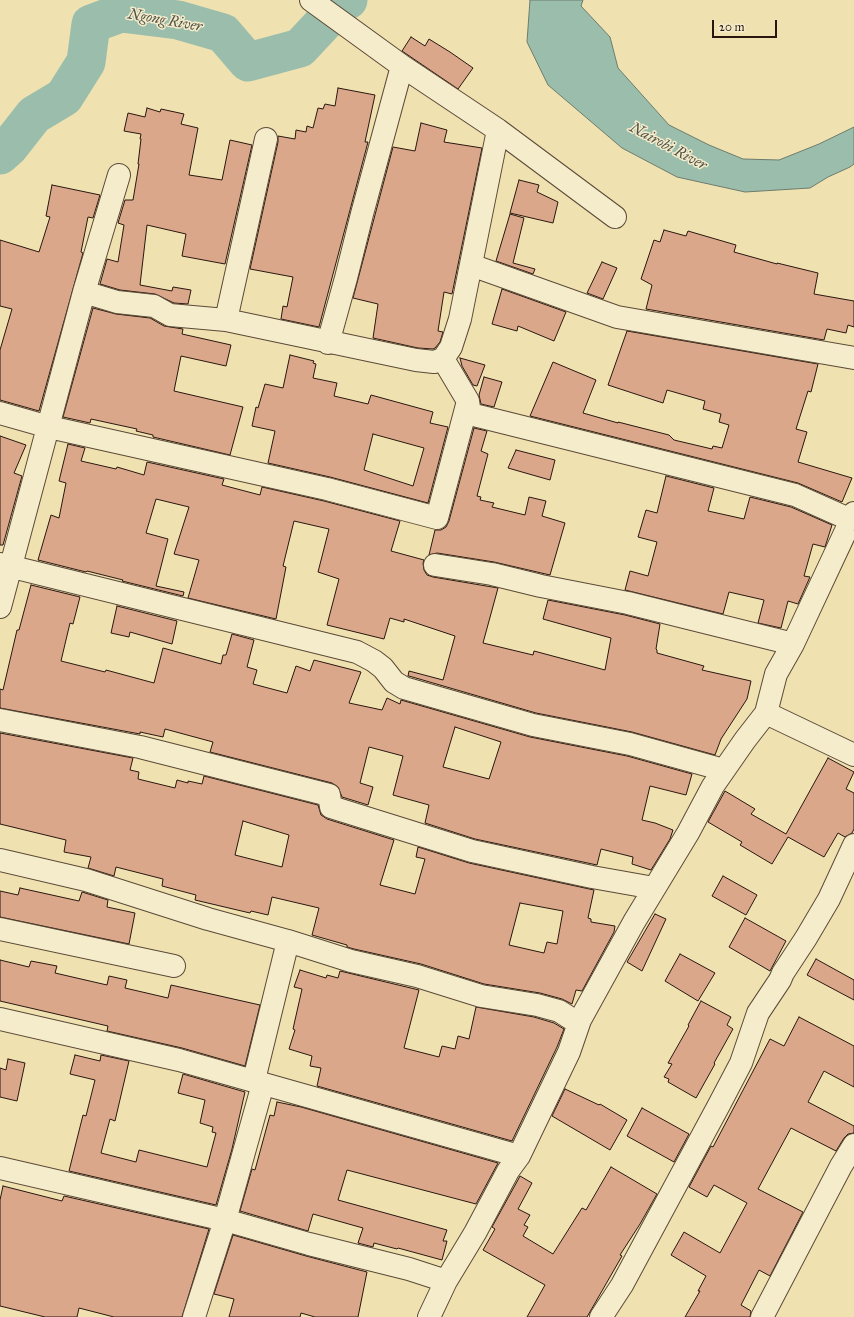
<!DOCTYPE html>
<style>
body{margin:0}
#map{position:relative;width:854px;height:1317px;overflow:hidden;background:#f0e1b0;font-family:"IM FELL Great Primer",serif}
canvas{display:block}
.scale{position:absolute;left:712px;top:20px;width:65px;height:18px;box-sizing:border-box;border:2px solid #29170f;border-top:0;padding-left:5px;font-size:12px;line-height:14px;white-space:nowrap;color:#29170f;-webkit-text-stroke:3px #f5eccc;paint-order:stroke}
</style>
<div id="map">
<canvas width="854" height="1317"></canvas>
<div class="scale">20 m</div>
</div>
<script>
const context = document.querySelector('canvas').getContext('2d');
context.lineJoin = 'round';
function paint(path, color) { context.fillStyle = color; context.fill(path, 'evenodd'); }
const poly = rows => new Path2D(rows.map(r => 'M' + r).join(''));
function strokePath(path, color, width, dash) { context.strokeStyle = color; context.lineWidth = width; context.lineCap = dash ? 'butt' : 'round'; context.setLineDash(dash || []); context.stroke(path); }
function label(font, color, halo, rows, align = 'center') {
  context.font = font + ' "IM FELL Great Primer",serif'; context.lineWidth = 3; context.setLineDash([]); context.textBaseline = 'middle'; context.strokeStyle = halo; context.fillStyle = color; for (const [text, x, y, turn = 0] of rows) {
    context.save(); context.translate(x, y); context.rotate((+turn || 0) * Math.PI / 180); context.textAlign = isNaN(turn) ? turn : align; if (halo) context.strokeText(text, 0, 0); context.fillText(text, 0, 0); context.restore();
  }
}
const water = poly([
 [530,0,583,0,581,6,610,37,618,68,669,125,709,145,743,159,779,160,819,144,854,127,854,164,850,167,828,177,810,188,745,192,677,177,622,148,548,85,527,42,530,0]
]);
const river = poly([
 [0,155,9,147,34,115,64,97,86,62,91,24,121,13,178,20,223,33,248,62,300,48,342,3,348,0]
]);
const building = poly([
 [411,37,425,46,429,39,450,52,473,68,458,89,402,51,411,37],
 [338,88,375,95,365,142,368,142,319,327,281,319,283,306,287,307,293,277,250,269,278,142,278,136,295,139,296,130,306,132,307,126,313,128,318,108,323,109,325,104,335,106,338,88],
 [147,108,160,112,161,109,184,114,181,124,198,128,189,175,222,180,230,140,252,145,225,264,182,256,186,234,147,225,140,285,172,291,173,287,191,290,188,304,174,303,155,294,120,290,100,284,107,259,118,262,124,225,118,223,125,200,133,200,139,164,138,164,141,139,140,139,141,134,124,131,128,113,145,117,147,108],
 [421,123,447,130,444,142,482,148,452,294,444,292,438,331,443,332,440,342,435,348,433,349,418,348,373,338,378,304,353,298,393,147,415,151,421,123],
 [519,180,539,185,537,192,558,202,553,223,510,213,519,180],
 [52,185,100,195,93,218,88,217,81,252,83,253,39,411,0,400,0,350,12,309,0,306,0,240,39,252,50,217,46,216,52,185],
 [510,214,524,218,513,263,535,269,533,274,496,261,510,214],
 [664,230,686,236,688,231,736,245,734,252,777,264,777,263,818,273,814,294,854,301,854,327,848,325,846,333,827,329,824,340,646,309,652,285,641,279,654,240,660,242,664,230],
 [602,262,617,268,603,299,587,293,602,262],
 [502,289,566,312,554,341,518,326,517,331,492,324,502,289],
 [93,308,116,314,150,318,164,326,183,329,182,334,231,345,226,366,181,356,174,391,243,407,230,455,153,437,153,435,136,431,137,429,91,419,90,423,63,417,93,308],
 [627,331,818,364,811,392,808,391,796,429,807,432,798,462,852,478,842,502,798,483,530,416,553,362,596,380,583,413,618,423,618,422,669,435,674,440,712,449,713,446,722,448,729,425,719,422,721,414,703,409,705,401,667,390,663,403,608,385,627,331],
 [290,355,314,361,313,363,316,364,313,378,337,383,334,396,368,404,371,395,433,412,430,423,448,427,428,503,330,477,268,463,275,431,252,426,256,407,258,408,265,384,283,388,290,355],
 [373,434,424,448,413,486,364,470,373,434],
 [460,358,485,365,477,386,473,385,462,366,460,358],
 [484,377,502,382,494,407,481,404,479,395,484,377],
 [474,428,487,431,481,451,488,454,477,496,481,497,480,500,494,503,492,507,525,515,529,497,546,501,542,516,565,523,550,575,494,562,437,553,429,555,435,530,441,530,446,527,449,521,474,428],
 [0,436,26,445,14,473,22,476,3,545,0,545,0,436],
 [68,444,85,448,81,461,116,469,117,467,144,475,147,462,224,479,222,485,260,495,262,487,324,501,400,521,391,551,424,560,423,563,424,570,427,575,433,577,498,588,483,643,533,655,534,651,605,670,611,638,543,619,548,600,625,615,660,624,656,649,657,650,657,653,704,666,702,670,751,681,747,699,721,739,715,755,632,732,536,713,409,676,408,676,409,671,443,680,455,636,404,619,404,622,390,618,384,639,327,625,339,579,318,572,329,529,294,521,283,566,286,567,276,619,188,598,199,560,174,554,189,507,156,499,146,533,168,539,156,586,184,592,183,596,122,581,123,580,87,571,86,572,38,560,51,515,59,518,66,483,59,481,68,444],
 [516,450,555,460,550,480,508,468,516,450],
 [666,476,714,488,708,511,744,519,750,497,791,507,832,525,825,547,813,544,804,576,810,577,798,604,788,601,781,628,758,623,764,600,729,592,723,614,625,590,630,571,648,576,657,542,638,537,646,510,657,513,666,476],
 [31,585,80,597,73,624,70,623,61,661,105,672,106,670,154,683,163,648,221,664,223,655,226,655,232,634,254,640,247,667,257,670,253,684,287,693,296,666,310,671,314,660,361,672,349,703,382,710,387,698,400,704,401,700,530,737,627,756,692,774,686,795,650,786,642,820,655,823,673,830,670,839,651,870,632,864,633,857,601,849,597,865,475,839,425,823,429,805,393,795,403,756,369,747,360,783,373,787,368,805,342,797,338,787,332,783,210,752,213,742,165,729,163,737,140,732,140,734,0,708,0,689,3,690,17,630,19,630,31,585],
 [455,727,501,742,489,779,443,767,455,727],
 [117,606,177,621,172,644,130,632,129,637,111,633,117,606],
 [0,733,133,758,130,770,139,772,138,779,175,788,177,780,188,783,188,781,202,784,204,776,318,805,321,815,327,819,394,840,380,885,415,894,425,859,416,857,418,847,469,863,594,890,588,918,591,919,591,922,615,926,614,932,582,991,576,990,572,1004,562,999,540,993,484,984,421,964,354,949,347,947,347,945,312,935,319,908,272,897,268,915,251,911,250,913,195,900,196,895,162,886,163,879,116,867,114,876,88,868,91,857,64,852,66,840,0,824,0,733],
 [243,821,289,835,282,867,235,855,243,821],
 [520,903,563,911,557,944,547,942,544,953,509,945,520,903],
 [828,758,854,772,846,789,854,793,854,829,852,833,845,837,838,833,824,857,788,837,772,864,740,845,742,842,708,822,725,791,755,809,751,814,786,834,828,758],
 [723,876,757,895,746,915,712,896,723,876],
 [20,888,79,901,82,892,108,900,107,907,135,913,129,944,0,917,0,891,18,895,20,888],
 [655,914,666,919,642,971,627,962,655,914],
 [745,918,786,941,770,971,729,947,745,918],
 [680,954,715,973,698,1001,665,981,680,954],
 [816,959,854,980,854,1000,807,975,816,959],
 [0,960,29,967,31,961,57,966,55,973,107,985,109,976,127,980,125,988,168,998,171,985,260,1005,245,1066,182,1048,107,1031,108,1026,0,1001,0,960],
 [300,970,326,978,327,975,338,978,340,971,419,990,404,1048,439,1057,442,1046,455,1049,458,1036,469,1039,476,1007,534,1017,554,1023,564,1029,557,1047,512,1141,317,1086,321,1068,310,1066,312,1056,289,1049,295,1030,293,1029,302,989,294,987,300,970],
 [701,1001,731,1017,727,1025,733,1029,714,1063,715,1064,696,1098,668,1082,669,1079,664,1077,672,1064,668,1063,689,1026,688,1025,701,1001],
 [799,1017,854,1046,854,1087,824,1071,808,1102,854,1126,854,1133,848,1134,844,1138,836,1151,791,1128,758,1189,803,1212,770,1276,759,1270,741,1305,751,1311,750,1317,685,1317,700,1291,698,1291,706,1276,671,1255,684,1232,720,1253,747,1203,714,1185,707,1197,689,1187,711,1146,713,1147,770,1039,784,1046,799,1017],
 [75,1055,100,1061,101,1055,129,1061,115,1121,110,1119,101,1153,136,1162,139,1150,207,1167,216,1133,212,1132,213,1127,200,1123,205,1100,178,1093,183,1074,245,1092,232,1149,216,1205,69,1171,83,1115,86,1116,95,1080,70,1074,75,1055],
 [8,1059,25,1063,17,1101,0,1097,0,1068,6,1070,8,1059],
 [565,1089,599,1105,600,1104,627,1120,610,1150,552,1116,565,1089],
 [277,1102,301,1107,498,1163,476,1204,347,1170,338,1200,447,1230,443,1241,447,1241,442,1260,398,1248,397,1249,374,1243,373,1247,358,1243,363,1228,313,1214,308,1231,240,1211,252,1169,255,1170,270,1115,274,1116,277,1102],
 [642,1108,689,1134,674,1162,627,1136,642,1108],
 [611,1167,657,1194,640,1224,620,1255,622,1256,587,1317,527,1317,545,1285,483,1250,495,1229,492,1227,519,1178,520,1176,532,1183,518,1209,530,1215,524,1225,528,1227,523,1236,553,1254,582,1208,586,1210,611,1167],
 [3,1186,62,1201,64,1196,209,1229,182,1317,114,1317,79,1308,77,1317,45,1317,0,1306,0,1200,3,1186],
 [233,1235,306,1256,367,1272,358,1317,315,1317,301,1313,300,1317,229,1317,234,1299,214,1294,233,1235]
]);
const minor = poly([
 [311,0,402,66,498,130,615,217],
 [471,265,617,317,854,358],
 [84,292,117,302,154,306,170,315,226,320,416,360,434,362,443,359,451,347,460,319,498,130],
 [226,320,266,139],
 [328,343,346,278,362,214,402,66],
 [443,359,468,401,470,414,795,495,851,520,854,513],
 [0,413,49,427,327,489,437,518,468,401],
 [0,564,357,652,374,661,383,668,394,682,404,688,533,725,630,744,724,770],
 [435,565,492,574,541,586,628,603,793,644,776,674,766,713,854,755],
 [0,607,84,292,119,175],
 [793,644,851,520],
 [0,720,140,747,329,795,331,807,472,851,592,877,654,888],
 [0,860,86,880,208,919,288,941,351,961,417,976,481,996,537,1005,559,1011,570,1018,580,1020],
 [0,929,174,966],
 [0,1019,179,1060,519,1156],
 [254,1080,288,941],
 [0,1168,225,1220,309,1244,409,1269,446,1281],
 [194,1317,225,1220,263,1084],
 [429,1317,446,1281,475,1233,508,1171,519,1156,569,1052,580,1020,634,922,688,833,713,786,745,740,766,713],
 [601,1317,622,1285,719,1105,741,1063,758,1013,780,980,783,973,806,938,829,899,854,845],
 [762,1317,841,1166,854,1145]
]);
const waterNames = [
 ["Ngong River",165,21,10],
 ["Nairobi River",668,147,28]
];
paint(water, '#9abeab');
strokePath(water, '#6d7b6d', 1);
strokePath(river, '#9abeab', 39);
paint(building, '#daa78a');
strokePath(building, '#29170f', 1);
strokePath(minor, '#5b4a37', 24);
strokePath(minor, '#f5eccc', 22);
label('italic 15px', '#515146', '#f5eccc', waterNames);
</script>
